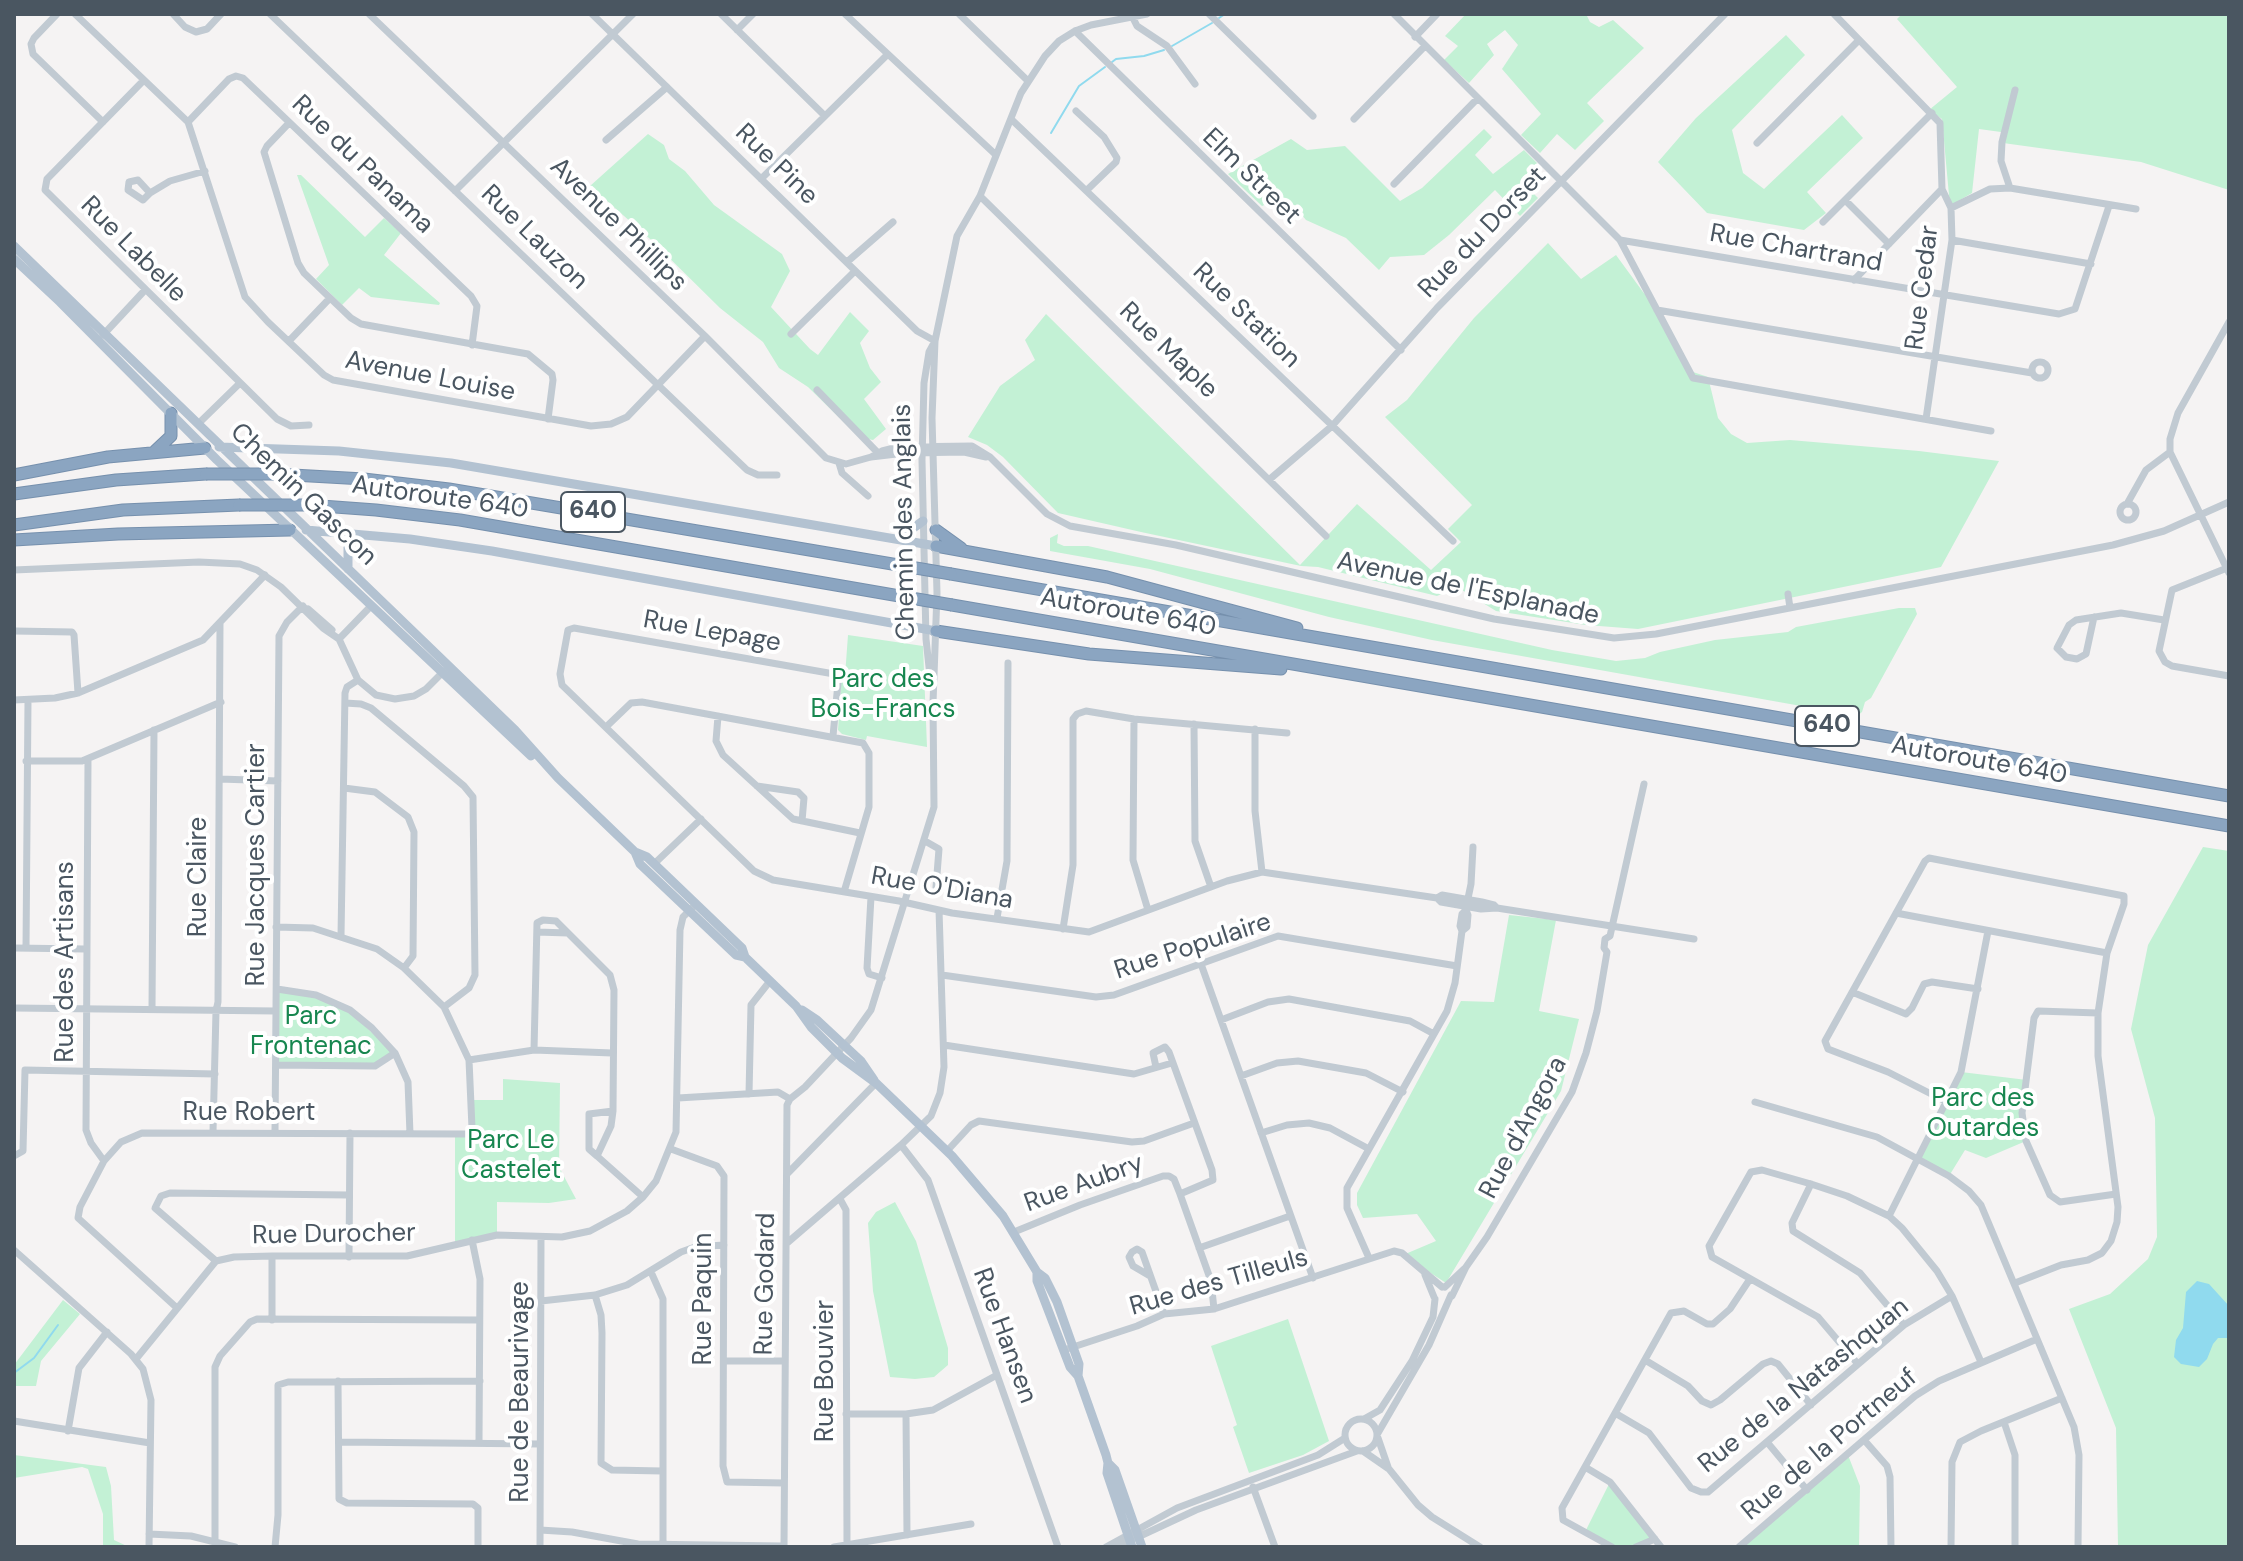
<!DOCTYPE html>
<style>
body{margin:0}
#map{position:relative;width:2243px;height:1561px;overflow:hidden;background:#f5f3f3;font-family:"DM Sans",sans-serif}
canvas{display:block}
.frame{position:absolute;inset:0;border:16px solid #4a5661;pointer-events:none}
</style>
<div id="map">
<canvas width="2243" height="1561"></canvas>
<div class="frame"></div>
</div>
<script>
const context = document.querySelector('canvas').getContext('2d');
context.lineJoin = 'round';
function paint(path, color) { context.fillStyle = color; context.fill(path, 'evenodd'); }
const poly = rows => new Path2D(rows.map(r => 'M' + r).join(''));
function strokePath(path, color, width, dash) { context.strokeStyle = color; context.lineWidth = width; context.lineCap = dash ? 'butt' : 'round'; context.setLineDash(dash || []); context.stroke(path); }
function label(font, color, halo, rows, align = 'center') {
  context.font = font + ' "DM Sans",sans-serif'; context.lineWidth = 8; context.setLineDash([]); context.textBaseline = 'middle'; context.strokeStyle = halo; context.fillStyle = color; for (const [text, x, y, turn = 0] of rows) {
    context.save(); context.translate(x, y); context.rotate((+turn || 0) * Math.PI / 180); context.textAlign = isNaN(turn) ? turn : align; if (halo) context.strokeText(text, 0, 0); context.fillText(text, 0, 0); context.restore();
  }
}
const green = poly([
 [1466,14,1586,14,1590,22,1599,27,1613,20,1644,48,1587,103,1604,121,1575,150,1557,134,1540,153,1521,135,1541,114,1502,69,1518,45,1505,30,1487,44,1494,55,1469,83,1444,60,1458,46,1445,36],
 [1902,14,2229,14,2229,190,2141,162,2003,143,2001,132,1979,129,1972,193,1950,206,1942,119,1929,110,1957,87,1897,19],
 [1786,35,1805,55,1732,130,1743,173,1764,189,1842,115,1863,138,1807,192,1826,213,1804,230,1707,213,1658,162,1696,118],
 [1484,129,1492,137,1475,155,1493,174,1524,150,1537,163,1521,181,1538,198,1520,216,1495,190,1449,235,1424,255,1390,257,1379,270,1346,238,1306,220,1290,201,1280,199,1262,206,1228,174,1291,139,1307,150,1345,146,1400,201,1422,188],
 [648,134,664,145,669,159,685,171,714,205,782,254,790,271,771,307,810,349,818,355,850,312,869,331,860,343,870,368,881,382,864,399,886,429,873,440,859,437,808,387,779,368,763,342,720,308,649,238,590,186],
 [297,175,301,175,365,237,384,218,401,233,384,255,440,303,439,305,371,297,359,288,342,305,316,279,329,265],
 [1548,243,1581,279,1616,255,1643,292,1659,308,1690,371,1708,377,1718,418,1731,434,1747,443,1790,440,1919,451,1999,461,1941,567,1638,629,1586,625,1496,611,1457,587,1437,596,1318,567,1301,566,1141,532,1058,513,1003,457,987,445,968,437,1000,386,1035,360,1025,340,1046,314,1300,565,1357,504,1431,570,1461,542,1448,529,1472,505,1385,417,1407,400,1474,318],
 [1058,534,1057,543,1064,546,1088,546,1552,650,1616,661,1645,658,1660,652,1715,640,1788,632,1796,627,1899,608,1915,608,1917,614,1871,698,1865,702,1862,712,1857,716,1432,640,1329,617,1150,569,1050,551,1050,538],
 [848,635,923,646,927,747,867,736,866,740,842,734,838,730,841,685,838,676,845,676],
 [2203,847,2229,851,2229,1547,2118,1547,2116,1428,2069,1309,2110,1294,2148,1259,2157,1237,2155,1118,2131,1029,2148,945],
 [1509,915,1556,920,1539,1011,1579,1019,1561,1091,1446,1283,1403,1255,1436,1241,1417,1214,1363,1218,1357,1205,1357,1193,1461,1001,1494,1002],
 [277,989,316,998,340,1007,357,1018,393,1053,375,1066,276,1065],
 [1961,1072,2027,1080,2022,1113,2026,1141,1986,1158,1965,1150,1949,1176,1918,1160],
 [503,1079,560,1083,559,1167,576,1199,549,1203,497,1202,497,1235,455,1245,455,1134,468,1134,472,1100,503,1100],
 [895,1202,916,1241,948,1348,948,1365,934,1377,915,1379,890,1377,873,1291,868,1223,876,1212],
 [63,1300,80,1314,41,1361,36,1386,14,1386,14,1365],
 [1288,1319,1329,1441,1303,1455,1249,1473,1233,1427,1237,1425,1211,1346],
 [14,1455,106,1467,111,1486,114,1540,129,1547,103,1547,103,1514,88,1469,82,1467,14,1478],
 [1848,1455,1860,1486,1859,1547,1742,1547],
 [1610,1482,1655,1539,1636,1547,1612,1547,1584,1534]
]);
const water = poly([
 [2197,1281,2209,1284,2229,1306,2229,1338,2218,1338,2213,1344,2207,1359,2199,1367,2181,1364,2174,1357,2176,1340,2183,1328,2186,1292]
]);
const stream = poly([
 [1219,18,1225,14],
 [1172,46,1212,23],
 [1112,62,1116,59,1144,56,1164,50],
 [1051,133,1079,86,1105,67],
 [14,1373,34,1358,58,1325]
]);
const minor = poly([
 [57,14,34,38,31,44,33,54,103,122],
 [75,14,188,122,245,297,268,322,324,375,333,380,591,426,611,424,627,417,705,336],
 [173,14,185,27,196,32,207,29,221,14],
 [270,14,747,470,758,475,777,475],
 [369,14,705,336,826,458,846,464,871,457,905,453,964,452,986,457],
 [592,14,917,331,935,341],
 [721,14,825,116],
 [845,14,996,155],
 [959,14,1028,81],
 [1209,14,1313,116],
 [1394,14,1620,240,1693,378,1991,431],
 [1834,14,1940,123,1942,189,1951,208,1952,240,1926,419],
 [1132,16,1137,26,1167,46,1195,84],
 [737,30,753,14],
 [1075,31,1401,350],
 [1415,37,1437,14],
 [144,80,47,179,45,190,277,419,291,426,309,425],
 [1076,111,1104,137,1117,158,1116,162,1087,190],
 [1011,119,1453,541],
 [1354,119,1425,46],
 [188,122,229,79,236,76,243,78,471,296,477,306,472,345],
 [289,123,267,146,264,152,298,263,304,273,351,318,361,324,528,354,552,374,553,380,548,419],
 [606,140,667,87],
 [1757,143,1859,40],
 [761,179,887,55],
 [1394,184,1477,99],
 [2010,188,2001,161,2002,142,2015,90],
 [455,191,633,14],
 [150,193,138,180,129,182,128,190,143,200,150,193,170,181,205,171],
 [980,196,1326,536],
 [1845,200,1889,244],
 [1951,208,1990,189,2010,188,2136,209],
 [1823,222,1932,113],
 [1620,240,2059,314,2075,309,2109,206],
 [1952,240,2091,264],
 [847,262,893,222],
 [1854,280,1942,189],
 [1657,310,2032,373],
 [2229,322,2178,413,2170,439,2170,452,2229,573],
 [791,334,855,271],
 [103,335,145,290],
 [289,341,330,298],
 '2032 370a8 8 0 1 1 16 0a8 8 0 1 1-16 0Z',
 [817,390,879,454],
 [198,424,240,383],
 [871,457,882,451,898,447,972,446,990,457,1047,514,1070,526,1176,545,1494,619,1614,638,1656,634,2113,545,2164,531,2229,502],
 [839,463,842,473,868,496],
 [1270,479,1332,426,1437,308,1725,14],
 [2127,504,2146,470,2170,452],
 '2120 512a8 8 0 1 1 16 0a8 8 0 1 1-16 0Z',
 [2227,568,2172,590,2159,651,2165,662,2172,666,2229,676],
 [14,570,199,562,240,564,257,570,281,587,323,628,339,639,358,680,376,695,395,699,414,696,426,689,444,671],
 [1788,594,1790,608],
 [308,609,332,630],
 [2094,617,2086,654,2077,659,2066,657,2057,648,2069,625,2076,620,2121,613,2164,620],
 [14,631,72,632,74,635,78,693],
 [339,639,371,606],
 [931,685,926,639,922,460,924,383,929,352,935,341,957,236,980,196,1021,93,1045,56,1059,41,1075,31,1091,25,1147,14],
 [14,700,55,698,78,693,203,640,265,575],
 [345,703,361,704,371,708,464,786,473,797,475,975,469,988,444,1007],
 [718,716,716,741,723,755,793,819,860,833],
 [1134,719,1133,860,1148,910],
 [1194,724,1195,841,1211,887],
 [606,727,631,703,642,702,863,743,869,753,869,807,844,892],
 [1255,729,1255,811,1262,872],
 [833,736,838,683,834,674,574,628,568,630,560,674,562,685,754,871,773,880,899,901,952,913,1089,932,1227,881,1262,872,1437,898,1441,902,1481,909,1497,908,1694,939],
 [88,759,86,1130,91,1143,104,1161],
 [26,761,82,761,221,702],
 [220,779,278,781],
 [757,786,798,792,804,798,802,821],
 [344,788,375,792,408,817,414,832,413,956,404,968],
 [925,841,939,849,936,887],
 [654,864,701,819],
 [871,897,867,968,869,974,882,978],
 [1437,898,1442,895,1482,902,1494,905,1497,908],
 [1466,908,1471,884,1473,847],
 [1896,913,2107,953],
 [997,918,1007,861,1008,663],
 [1063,929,1073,865,1073,719,1077,714,1086,711,1134,719,1287,733],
 [537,932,568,933,610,975,614,990,613,1111,611,1126,597,1156,643,1197],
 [341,936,345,693,347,687,358,680],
 [14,948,85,949],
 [26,948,28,700],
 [1201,964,1313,1278],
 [942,975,1096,997,1114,995,1278,936,1457,966],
 [277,989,316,995,350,1010,372,1028,395,1053,408,1082,410,1134],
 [1852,992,1906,1014,1912,1008,1924,984,1932,982,1978,989],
 [14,1008,276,1011],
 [152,1009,154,730],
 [2098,1013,2038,1011,2034,1018,2022,1113,2026,1141,2050,1195,2060,1202,2116,1194],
 [1221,1020,1268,1002,1289,999,1410,1021,1434,1034],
 [944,1045,1134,1074,1172,1063],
 [534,1050,537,923,543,920,556,921,568,933],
 [469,1060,534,1050,612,1053],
 [276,1065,375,1066,395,1053],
 [1156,1067,1153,1053,1165,1047,1169,1052,1212,1170,1213,1180,1180,1194],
 [1241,1076,1277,1063,1298,1061,1366,1073,1403,1092],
 [749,1094,751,1005,770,981],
 [678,1098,778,1092,790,1099],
 [1945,1101,1888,1072,1828,1049,1825,1041,1925,861,1929,858,2124,896,2124,904,2107,953,2098,1013,2098,1056,2118,1207,2117,1222,2111,1241,2102,1253,2088,1260,2061,1265,2015,1283],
 [1755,1102,1877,1137,1949,1176,1969,1191,1981,1205,2074,1427,2079,1455,2078,1547],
 [213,1132,216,1011,218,1002,220,623],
 [275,1132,279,636,287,622,303,606],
 [1261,1133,1287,1125,1309,1123,1330,1128,1369,1149],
 [901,1145,928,1180,1058,1547],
 [671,1149,717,1166,724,1176,723,1466,727,1482,784,1483],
 [947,1151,971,1125,979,1121,1132,1142,1144,1141,1194,1123],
 [14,1156,23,1151,25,1070,215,1074],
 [597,1156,589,1149,589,1114,613,1111],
 [787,1174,876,1083],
 [1811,1184,1792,1223,1793,1231,1860,1273,1904,1325],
 [840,1199,846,1210,846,1219,847,1545],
 [1889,1216,1961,1072,1988,931],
 [1014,1232,1080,1205,1163,1176,1169,1176,1174,1179,1180,1194,1211,1281,1214,1309],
 [472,1240,480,1279,479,1442],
 [787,1243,901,1145,931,1116,940,1093,944,1067,939,910],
 [1199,1248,1290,1216],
 [14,1250,131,1354,143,1369,151,1400,149,1547],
 [272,1256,272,1320],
 [349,1257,350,1133],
 [1369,1258,1347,1208,1347,1188,1447,1011,1455,983,1462,931,1467,927,1468,915,1466,910,1462,914,1460,926,1462,931],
 [216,1261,155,1208,161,1196,170,1193,349,1195],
 [651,1272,663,1299,663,1545],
 [1425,1275,1434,1297],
 [1150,1276,1133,1266,1129,1257,1132,1252,1137,1249,1142,1252,1164,1314],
 [1445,1287,1464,1269],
 [595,1295,601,1315,602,1333,601,1463,612,1470,662,1471],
 [1452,1296,1466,1267,1487,1237,1572,1092,1586,1053,1597,1011,1607,952,1604,948,1605,939,1610,936,1644,784],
 [541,1301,595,1295,627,1285,681,1252,695,1247,724,1245],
 [177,1308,78,1218,80,1207,104,1161,121,1142,142,1133,468,1134,472,1128,469,1060,444,1007,404,968,377,949,313,928,276,927],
 [1064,1350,1137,1326,1164,1314,1214,1309,1394,1251,1402,1253,1442,1287],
 [136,1359,216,1261,234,1257,272,1256,407,1256,497,1235,562,1237,590,1231,627,1211,643,1197,656,1181,676,1132,680,930,683,917,693,907],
 [1645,1360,1688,1386,1702,1401,1711,1405,1720,1400,1763,1364,1771,1361,1778,1364,1811,1405],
 [724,1361,784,1361],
 [1857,1363,1818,1317,1712,1257,1709,1246,1751,1172,1762,1170,1811,1184,1847,1196,1889,1216,1902,1228,1937,1271,1952,1296,1981,1362],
 [338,1381,339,1499,347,1503,473,1504,478,1508,478,1547],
 [1615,1413,1649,1433,1691,1488,1701,1492,1708,1492,1904,1325,1952,1296],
 [846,1414,906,1414,933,1410,997,1375],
 [906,1414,907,1535],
 '1345 1435a16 16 0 1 1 32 0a16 16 0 1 1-32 0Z',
 [1364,1419,1380,1410,1412,1361,1433,1317,1435,1299],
 [14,1421,150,1443],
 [2004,1422,2015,1455,2015,1547],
 [68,1431,79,1368,107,1332],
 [1378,1433,1429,1345,1451,1295],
 [1378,1438,1388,1467],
 [1865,1441,1887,1466,1890,1477,1891,1547],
 [339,1442,540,1444],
 [1767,1442,1807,1490],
 [1363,1451,1389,1469,1418,1505,1432,1517,1480,1547],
 [1585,1467,1610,1482,1661,1547],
 [1253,1487,1275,1547],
 [540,1530,572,1532,638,1544,783,1546],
 [149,1534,191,1536,235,1547],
 [215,1543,215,1367,220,1356,250,1322,257,1319,479,1320],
 [275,1547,278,1515,278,1385,288,1382,480,1381],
 [540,1547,541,1237],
 [784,1547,787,1105,790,1099,805,1087,851,1038,871,1010,934,807,933,703,937,593,932,418,935,341],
 [834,1547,971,1524],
 [1106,1547,1177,1508,1318,1455,1345,1438],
 [1111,1547,1138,1537,1196,1510,1357,1451],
 [1612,1547,1563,1520,1562,1508,1671,1313,1684,1311,1707,1324,1713,1324,1730,1309,1750,1279],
 [1636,1547,1655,1539],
 [1739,1547,1915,1396,1939,1381,2037,1339],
 [1951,1547,1952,1462,1960,1442,1981,1431,2062,1398]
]);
const major = poly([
 [14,246,515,730,558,778,635,852,647,857,742,948,745,957],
 [14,259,60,302,217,460,531,756],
 [219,447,339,451,451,463,936,546],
 [306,530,410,539,492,551,936,631],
 [898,539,923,521],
 [348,569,348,547,361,535],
 [635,852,640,864,736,955,745,957,796,1006,811,1027,842,1058,876,1083,952,1156,1003,1216,1037,1272,1045,1278,1057,1302,1079,1364,1078,1376,1106,1455,1108,1463,1115,1470,1142,1547],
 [802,1010,817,1020,861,1061,874,1080],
 [1037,1272,1037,1281,1070,1367,1078,1376],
 [1108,1463,1107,1473,1132,1547]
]);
const highway = poly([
 [155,451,171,436,171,413],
 [275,474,364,479,449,489,910,567],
 [14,475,108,457,205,448],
 [14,494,116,480,206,474],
 [308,505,376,510,460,520,911,598],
 [14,525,123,510,239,505],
 [936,530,961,548],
 [14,540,118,534,290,530],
 [936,546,1107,577,1297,628],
 [951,574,2229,796],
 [952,605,2229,826],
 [936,631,1089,654,1281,669]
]);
const highwayBridge = poly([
 [206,474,275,474],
 [239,505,308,505],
 [910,567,951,574],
 [911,598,952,605]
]);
const shields = [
 [593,512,64],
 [1827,726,64]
];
const shieldNames = [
 ["640",593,512],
 ["640",1827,726]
];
const streetNames = [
 ["Rue du Panama",362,165,44],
 ["Rue Pine",776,165,44],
 ["Elm Street",1251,177,44],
 ["Avenue Phillips",618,225,44],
 ["Rue du Dorset",1483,233,-46],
 ["Rue Lauzon",534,238,44],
 ["Rue Chartrand",1796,249,10],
 ["Rue Labelle",133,250,45],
 ["Rue Cedar",1923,288,-83],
 ["Rue Station",1246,316,44],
 ["Rue Maple",1168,351,44],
 ["Avenue Louise",430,377,11],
 ["Chemin Gascon",303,495,44],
 ["Autoroute 640",440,498,8],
 ["Chemin des Anglais",905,522,-91],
 ["Avenue de l'Esplanade",1468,589,12],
 ["Autoroute 640",1128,613,10],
 ["Rue Lepage",712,632,10],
 ["Autoroute 640",1979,761,10],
 ["Rue Jacques Cartier",257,865,-90],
 ["Rue Claire",199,877,-90],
 ["Rue O'Diana",942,889,10],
 ["Rue Populaire",1193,947,-18],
 ["Rue des Artisans",66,962,-90],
 ["Rue Robert",249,1113],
 ["Rue d'Angora",1524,1128,-62],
 ["Rue Aubry",1084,1184,-20],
 ["Rue Durocher",334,1235,-1],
 ["Rue des Tilleuls",1219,1283,-16],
 ["Rue Godard",766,1284,-89],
 ["Rue Paquin",704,1299,-90],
 ["Rue Hansen",1004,1336,70],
 ["Rue Bouvier",826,1371,-90],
 ["Rue de la Natashquan",1804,1386,-39],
 ["Rue de Beaurivage",521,1392,-90],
 ["Rue de la Portneuf",1830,1445,-40]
];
const parkNames = [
 ["Parc des",883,680],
 ["Bois-Francs",883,710],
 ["Parc",311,1017],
 ["Frontenac",311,1047],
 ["Parc des",1983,1099],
 ["Outardes",1983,1129],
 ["Parc Le",511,1141],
 ["Castelet",511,1171]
];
paint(green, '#c3f1d5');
paint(water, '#90daee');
strokePath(stream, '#90daee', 2);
strokePath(highway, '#7690ad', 13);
strokePath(minor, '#c1cad2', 7);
strokePath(major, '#b3c2d1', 9);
strokePath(highway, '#8ba5c1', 11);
strokePath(highwayBridge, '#7690ad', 13, []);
strokePath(highwayBridge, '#8ba5c1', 11);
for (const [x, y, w] of shields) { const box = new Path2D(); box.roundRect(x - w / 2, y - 20, w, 40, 6); context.fillStyle = '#fff'; context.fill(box); strokePath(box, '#4a5661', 2); }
label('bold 24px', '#4a5661', null, shieldNames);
label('26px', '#4a5661', '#fff', streetNames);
label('26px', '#17864f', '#fff', parkNames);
</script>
